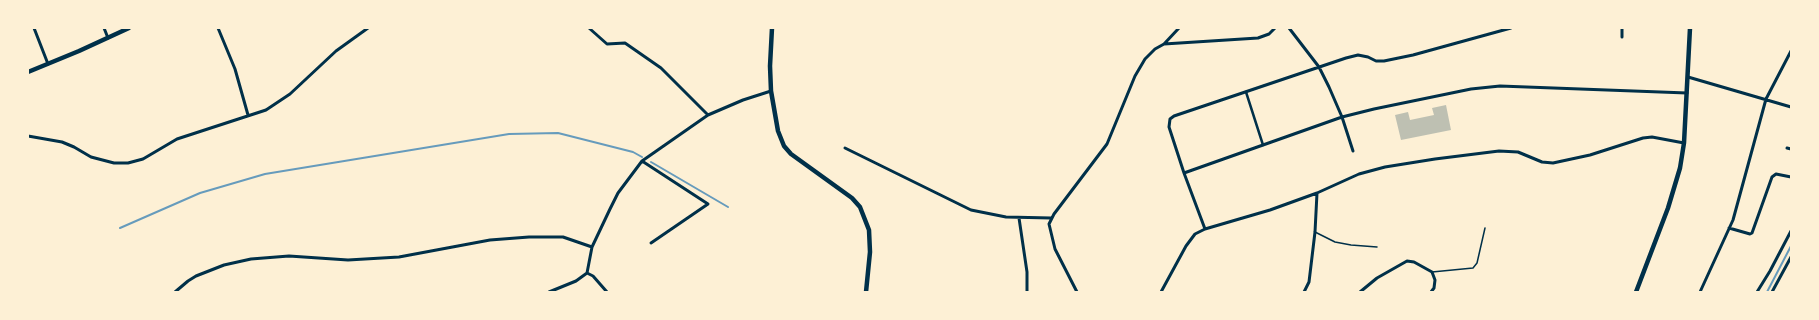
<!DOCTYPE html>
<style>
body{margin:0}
#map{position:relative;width:1819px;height:320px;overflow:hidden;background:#fdf0d5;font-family:"Space Grotesk",sans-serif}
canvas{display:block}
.frame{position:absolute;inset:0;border:29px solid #fdf0d5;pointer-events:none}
</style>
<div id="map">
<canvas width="1819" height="320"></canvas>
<div class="frame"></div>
</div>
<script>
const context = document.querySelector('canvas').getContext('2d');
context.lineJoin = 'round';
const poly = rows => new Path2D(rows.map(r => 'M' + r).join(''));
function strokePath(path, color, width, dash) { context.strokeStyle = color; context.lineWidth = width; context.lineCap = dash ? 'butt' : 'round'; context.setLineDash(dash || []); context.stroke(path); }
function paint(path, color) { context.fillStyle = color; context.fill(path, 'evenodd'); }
const stream = poly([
 [651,162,728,207],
 [120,228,200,193,265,174,509,134,558,133,633,152,642,157],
 [1767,292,1791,246]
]);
const building = poly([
 [1446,105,1451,130,1401,140,1395,115,1408,112,1410,120,1434,115,1432,108]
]);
const service = poly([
 [1315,232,1335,242,1351,245,1377,247],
 [1432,272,1473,268,1477,263,1485,228]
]);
const pedestrian = poly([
 [1246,92,1263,145]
]);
const minor = poly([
 [34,28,48,64],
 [104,28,108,38],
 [218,28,235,69,248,115],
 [589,28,607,44,625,43,661,68,708,115],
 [1289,28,1319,67,1329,87,1342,117,1353,151],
 [1622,28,1622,37],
 [1164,44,1179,28],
 [1688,77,1791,107],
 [28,136,62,142,74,147,91,157,114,163,128,163,143,159,177,139,266,110,290,94,336,51,368,28],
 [845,148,971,210,1006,217,1051,218],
 [1787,148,1791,149],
 [642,161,708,204,651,243],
 [1184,173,1342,117,1374,109,1471,89,1500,86,1687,93],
 [1019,218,1027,272,1027,292],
 [1729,228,1750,234,1752,233,1772,177,1776,174,1791,177],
 [1205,229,1184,173,1169,127,1170,119,1174,116,1346,58,1358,55,1368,57,1376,61,1384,61,1413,55,1511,28],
 [587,273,593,276,607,292],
 [175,292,188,281,196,276,224,265,251,259,289,256,348,260,399,257,490,240,529,237,563,237,592,247],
 [549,292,576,281,587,273,592,247,610,209,618,193,642,161,708,115,743,100,771,91],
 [1077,292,1055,249,1049,224,1054,214,1107,144,1135,76,1145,59,1155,49,1164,44,1258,38,1269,34,1275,28],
 [1161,292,1186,246,1195,234,1205,229,1270,210,1317,193,1359,174,1385,167,1435,159,1499,151,1518,152,1542,162,1553,163,1590,155,1643,138,1652,137,1684,143],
 [1304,292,1309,282,1315,232,1317,193],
 [1360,292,1377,278,1407,261,1414,262,1432,272,1435,280,1434,288,1431,292],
 [1700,292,1733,220,1766,99,1791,51],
 [1757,292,1770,271,1791,231],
 [1772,292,1791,257]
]);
const secondary = poly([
 [772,28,770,66,771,91,778,131,784,146,791,154,852,198,860,207,869,230,870,252,866,292],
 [28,72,79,51,129,28],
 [1636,292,1668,208,1680,168,1684,143,1690,28]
]);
strokePath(stream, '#669bbc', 2);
paint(building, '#bec0b2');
strokePath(service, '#003049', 1.5);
strokePath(pedestrian, '#003049', 2.5);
strokePath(minor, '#003049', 3);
strokePath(secondary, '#003049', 4.5);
</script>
